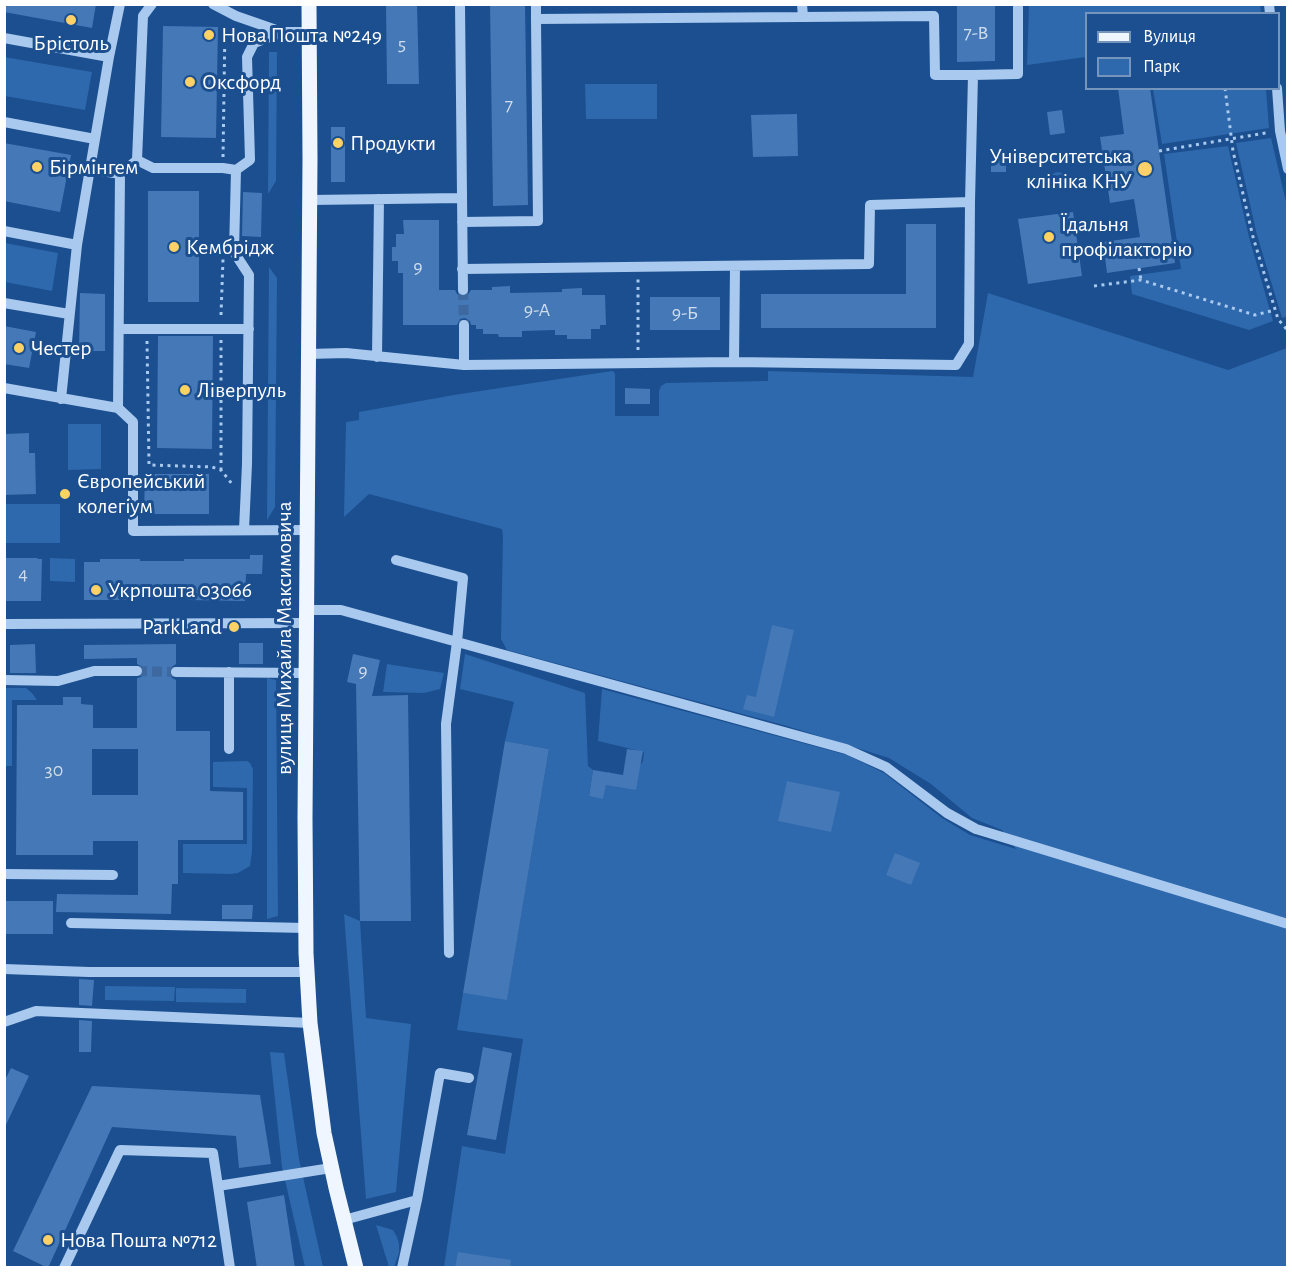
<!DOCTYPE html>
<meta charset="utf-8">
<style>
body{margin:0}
#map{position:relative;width:1292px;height:1272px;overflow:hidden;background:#1b4f8f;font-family:"Alegreya Sans",sans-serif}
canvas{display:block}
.frame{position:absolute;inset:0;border:6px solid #fff;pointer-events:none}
.legend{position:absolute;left:1085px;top:12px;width:195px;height:78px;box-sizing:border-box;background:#1b4f8f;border:2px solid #7695bc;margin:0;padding:8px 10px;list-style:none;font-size:18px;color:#fff}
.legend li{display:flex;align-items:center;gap:12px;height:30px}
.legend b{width:30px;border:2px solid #7695bc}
</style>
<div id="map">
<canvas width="1292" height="1272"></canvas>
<div class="frame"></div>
<ul class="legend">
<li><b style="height:8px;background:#f0f6ff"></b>Вулиця</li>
<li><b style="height:16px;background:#2e69ad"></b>Парк</li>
</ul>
</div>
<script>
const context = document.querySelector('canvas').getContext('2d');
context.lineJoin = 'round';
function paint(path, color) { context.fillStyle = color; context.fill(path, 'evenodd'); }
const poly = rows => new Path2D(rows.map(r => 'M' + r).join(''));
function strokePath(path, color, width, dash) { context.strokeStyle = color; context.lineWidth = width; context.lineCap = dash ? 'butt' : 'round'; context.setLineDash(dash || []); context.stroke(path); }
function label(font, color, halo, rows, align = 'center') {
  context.font = font + ' "Alegreya Sans",sans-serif'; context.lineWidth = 6; context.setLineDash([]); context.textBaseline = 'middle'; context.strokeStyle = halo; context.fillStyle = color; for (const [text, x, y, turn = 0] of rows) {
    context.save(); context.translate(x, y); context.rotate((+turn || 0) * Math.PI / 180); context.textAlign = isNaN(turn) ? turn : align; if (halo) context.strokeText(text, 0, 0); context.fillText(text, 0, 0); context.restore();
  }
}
const green = poly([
 [1029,5,1260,4,1261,13,1086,14,1086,57,1027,65],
 [269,52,277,52,276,181,268,194],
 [4,57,92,72,85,110,5,96],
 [585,84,657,84,657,119,586,119],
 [1153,89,1266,89,1269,128,1162,144],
 [1271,138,1287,206,1288,316,1282,318,1257,235,1236,143],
 [1228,146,1249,237,1273,321,1249,330,1132,294,1130,276,1181,269,1164,154],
 '1049 181a9 9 0 1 1 18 0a9 9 0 1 1-18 0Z',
 [5,243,58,253,52,291,5,282],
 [269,267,277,278,275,507,267,520],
 [988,293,1228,370,1287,348,1287,1267,444,1267,462,1146,505,1154,523,1039,457,1030,463,993,507,999,549,749,505,741,514,702,460,689,465,654,585,693,588,766,593,770,589,796,603,798,608,772,623,777,641,764,643,761,644,752,598,741,602,689,847,755,884,773,942,818,970,835,1016,849,1002,830,972,818,931,784,889,758,787,726,507,650,501,639,503,536,502,529,369,494,344,517,346,422,359,420,359,412,454,395,612,371,614,372,615,374,615,416,659,416,659,391,661,386,666,383,768,381,768,371,973,377],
 [68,424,101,424,101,469,68,470],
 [5,504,60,504,60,543,5,543],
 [50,558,75,559,75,582,50,581],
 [387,664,444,673,440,689,424,693,383,692],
 [267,678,276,680,278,916,267,919],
 [5,688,26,688,32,693,37,700,12,700,12,766,5,766],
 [247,761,250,763,253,769,252,852,250,866,238,873,231,874,183,873,183,844,247,844,247,788,213,787,213,762],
 [344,914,360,921,366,1018,411,1024,396,1192,366,1199],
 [105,986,175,987,174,1001,105,1000],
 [176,988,246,989,246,1003,176,1002],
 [270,1052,284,1053,299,1159,323,1267,305,1267,282,1167],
 [376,1225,393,1230,397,1237,399,1244,399,1253,394,1267,389,1267]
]);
const building = poly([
 [4,4,96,4,92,28,4,12],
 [386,4,417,4,419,84,387,84],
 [490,4,525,4,528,205,493,206],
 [957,4,995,4,995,61,957,62],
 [163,26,218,27,216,138,161,137],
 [1118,88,1150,88,1175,263,1107,273,1103,242,1140,237,1134,199,1110,203,1100,137,1124,134],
 [1062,110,1065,133,1050,135,1047,112],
 [797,114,798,156,753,157,751,115],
 [331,127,345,127,345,182,331,182],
 [4,143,71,155,60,212,4,201],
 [991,150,1006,150,1006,172,991,172],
 [148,191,199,191,199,302,148,302],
 [243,192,262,193,261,237,242,236],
 [1073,212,1082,276,1028,284,1018,219],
 [403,220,439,220,439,290,455,290,457,294,462,297,467,296,471,290,492,290,492,287,510,286,510,293,562,292,562,289,582,288,582,295,605,295,606,325,600,325,600,329,591,329,591,339,567,339,567,335,555,335,555,330,522,331,522,337,499,337,498,334,483,334,483,329,476,329,476,325,471,325,470,321,465,318,460,319,457,325,403,325,403,273,398,273,398,261,392,261,392,247,396,247,396,234,404,234],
 [906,224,936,224,936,328,761,328,761,294,906,294],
 [80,293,105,294,105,351,79,351],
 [650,297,720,297,720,330,650,330],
 [4,326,36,332,29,368,4,364],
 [158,336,213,336,212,449,157,448],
 [625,388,650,389,650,404,625,404],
 [29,433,29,453,35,453,36,494,4,495,4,434],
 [145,474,209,474,209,514,144,514],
 [250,555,263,555,262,574,246,574,245,601,188,600,188,598,132,598,132,600,84,600,84,562,100,562,100,559,140,559,140,561,184,561,184,559,250,559],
 [4,558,38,558,37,559,42,559,41,601,4,601],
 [772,625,794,630,774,717,743,709,747,695,756,697],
 [239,643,263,643,263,664,239,664],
 [35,644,36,673,10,673,10,645],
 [176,644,176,664,170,668,169,673,172,678,176,680,176,731,210,731,210,791,243,792,243,840,178,840,178,884,172,884,171,914,56,912,57,894,138,895,138,841,93,841,93,855,16,855,17,705,63,705,63,697,81,697,81,704,93,705,93,728,137,728,137,678,141,677,144,674,143,667,137,664,137,658,84,659,84,645],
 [92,749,138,749,138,795,92,795],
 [353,654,380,660,372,696,408,695,411,921,360,921,356,684,347,682],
 [505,741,549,749,507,1000,463,993],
 [627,749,643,751,636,790,606,785,603,799,589,796,593,770,623,775],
 [787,781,840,792,831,832,778,821],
 [895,853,920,863,911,885,886,875],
 [4,901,53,901,53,934,4,934],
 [222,905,253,905,252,919,222,919],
 [79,979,94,980,92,1006,79,1005],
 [79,1020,92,1021,91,1052,79,1052],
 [483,1047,512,1053,496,1140,467,1135],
 [11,1068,29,1076,4,1129,4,1082],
 [92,1086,260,1095,271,1164,239,1168,236,1136,112,1127,48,1268,13,1251],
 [284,1195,295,1268,257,1268,247,1202],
 [458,1252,511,1260,510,1268,455,1268]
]);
const minorTunnel = poly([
 [463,290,464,325],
 [137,671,176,672]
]);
const path = poly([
 [1225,88,1233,151,1253,237,1278,319,1288,331],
 [1159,151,1266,133],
 [223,157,225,25],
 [1139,268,1141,280],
 [1094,286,1141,280,1255,315,1275,310],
 [221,315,223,259],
 [221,340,221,470],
 [147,341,149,465,212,467,221,470,232,484],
 [638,350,638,278]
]);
const minor = poly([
 [213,4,236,16,282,32,309,32],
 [460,4,463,290],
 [536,4,536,19,934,16,935,75,973,75],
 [802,4,803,17],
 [1269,4,1270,14],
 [4,38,109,57],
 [1277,88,1280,131,1288,169],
 [4,122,95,139],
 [137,160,153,168,223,168,236,170],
 [90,169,120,174],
 [310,200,462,198],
 [462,222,538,221,536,19],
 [4,231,77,245],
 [462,269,869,264,870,205,970,202],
 [4,303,69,314],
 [464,325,464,365],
 [119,329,249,329],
 [308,354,346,353,464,365,734,362,956,365,969,344,970,202,973,75,1018,74,1018,4],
 [377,357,379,199],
 [734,362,735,266],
 [4,388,118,408,133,422,133,531,307,530],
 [61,399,77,245,109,57,120,4],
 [118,408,120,174,137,160,143,16,152,4],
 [244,530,247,464,249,275,234,252,236,170,250,160,247,57,254,43,282,32],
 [396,560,463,578,457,642,446,724,449,953],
 [306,610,341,610,846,749,886,767,947,813,976,829,1288,924],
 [4,624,306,623],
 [176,672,306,673],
 [229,672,229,749],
 [4,680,58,681,94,671,137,671],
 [4,874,113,875],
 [71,923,306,928],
 [4,969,89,972,307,972],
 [4,1022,36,1011,310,1023],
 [344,1220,417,1200,440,1073,469,1078],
 [64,1268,120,1150,213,1153,218,1186],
 [230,1268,218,1186,331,1168],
 [402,1268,417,1200]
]);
const major = poly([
 [309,4,310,159,305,818,306,953,310,1023,324,1133,336,1188,356,1268]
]);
const markers = [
 [71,20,6,"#ffd166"],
 [209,35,6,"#ffd166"],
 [190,82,6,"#ffd166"],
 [338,143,6,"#ffd166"],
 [37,167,6,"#ffd166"],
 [1145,169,8,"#ffd166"],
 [1049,237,6,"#ffd166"],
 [174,247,6,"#ffd166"],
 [19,348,6,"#ffd166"],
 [185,390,6,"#ffd166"],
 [65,494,6,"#ffd166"],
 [96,590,6,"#ffd166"],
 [234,627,6,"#ffd166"],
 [48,1240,6,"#ffd166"]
];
const numberNames = [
 ["7-В",976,33],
 ["5",402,44],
 ["7",509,105],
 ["9",418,267],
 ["9-А",537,310],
 ["9-Б",685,313],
 ["4",23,574],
 ["9",363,671],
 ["30",54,770]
];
const poiNames = [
 ["Нова Пошта №249",221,35],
 ["Брістоль",71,43,"center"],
 ["Оксфорд",202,82],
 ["Продукти",350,143],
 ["Університетська",1132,156,"right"],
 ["клініка КНУ",1132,181,"right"],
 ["Бірмінгем",49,167],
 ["Їдальня",1061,224],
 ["профілакторію",1061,249],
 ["Кембрідж",186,247],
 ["Честер",31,348],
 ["Ліверпуль",197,390],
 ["Європейський",77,481],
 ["колегіум",77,506],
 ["Укрпошта 03066",108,590],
 ["ParkLand",222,627,"right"],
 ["Нова Пошта №712",60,1240]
];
const streetNames = [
 ["вулиця Михайла Максимовича",284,638,-90]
];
paint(green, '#2e69ad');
paint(building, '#4478b7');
strokePath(minorTunnel, '#3d69a0', 10, [10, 5]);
strokePath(path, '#a9c9ee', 3, [3, 4.5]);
strokePath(minor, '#a9c9ee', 10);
strokePath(major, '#f0f6ff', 15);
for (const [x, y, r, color] of markers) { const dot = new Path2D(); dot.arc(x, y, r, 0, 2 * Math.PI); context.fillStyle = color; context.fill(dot); strokePath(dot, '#1b4f8f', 2); }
label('20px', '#d0dded', null, numberNames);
label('22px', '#fff', '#1b4f8f', poiNames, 'left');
label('22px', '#fff', '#1b4f8f', streetNames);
</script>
